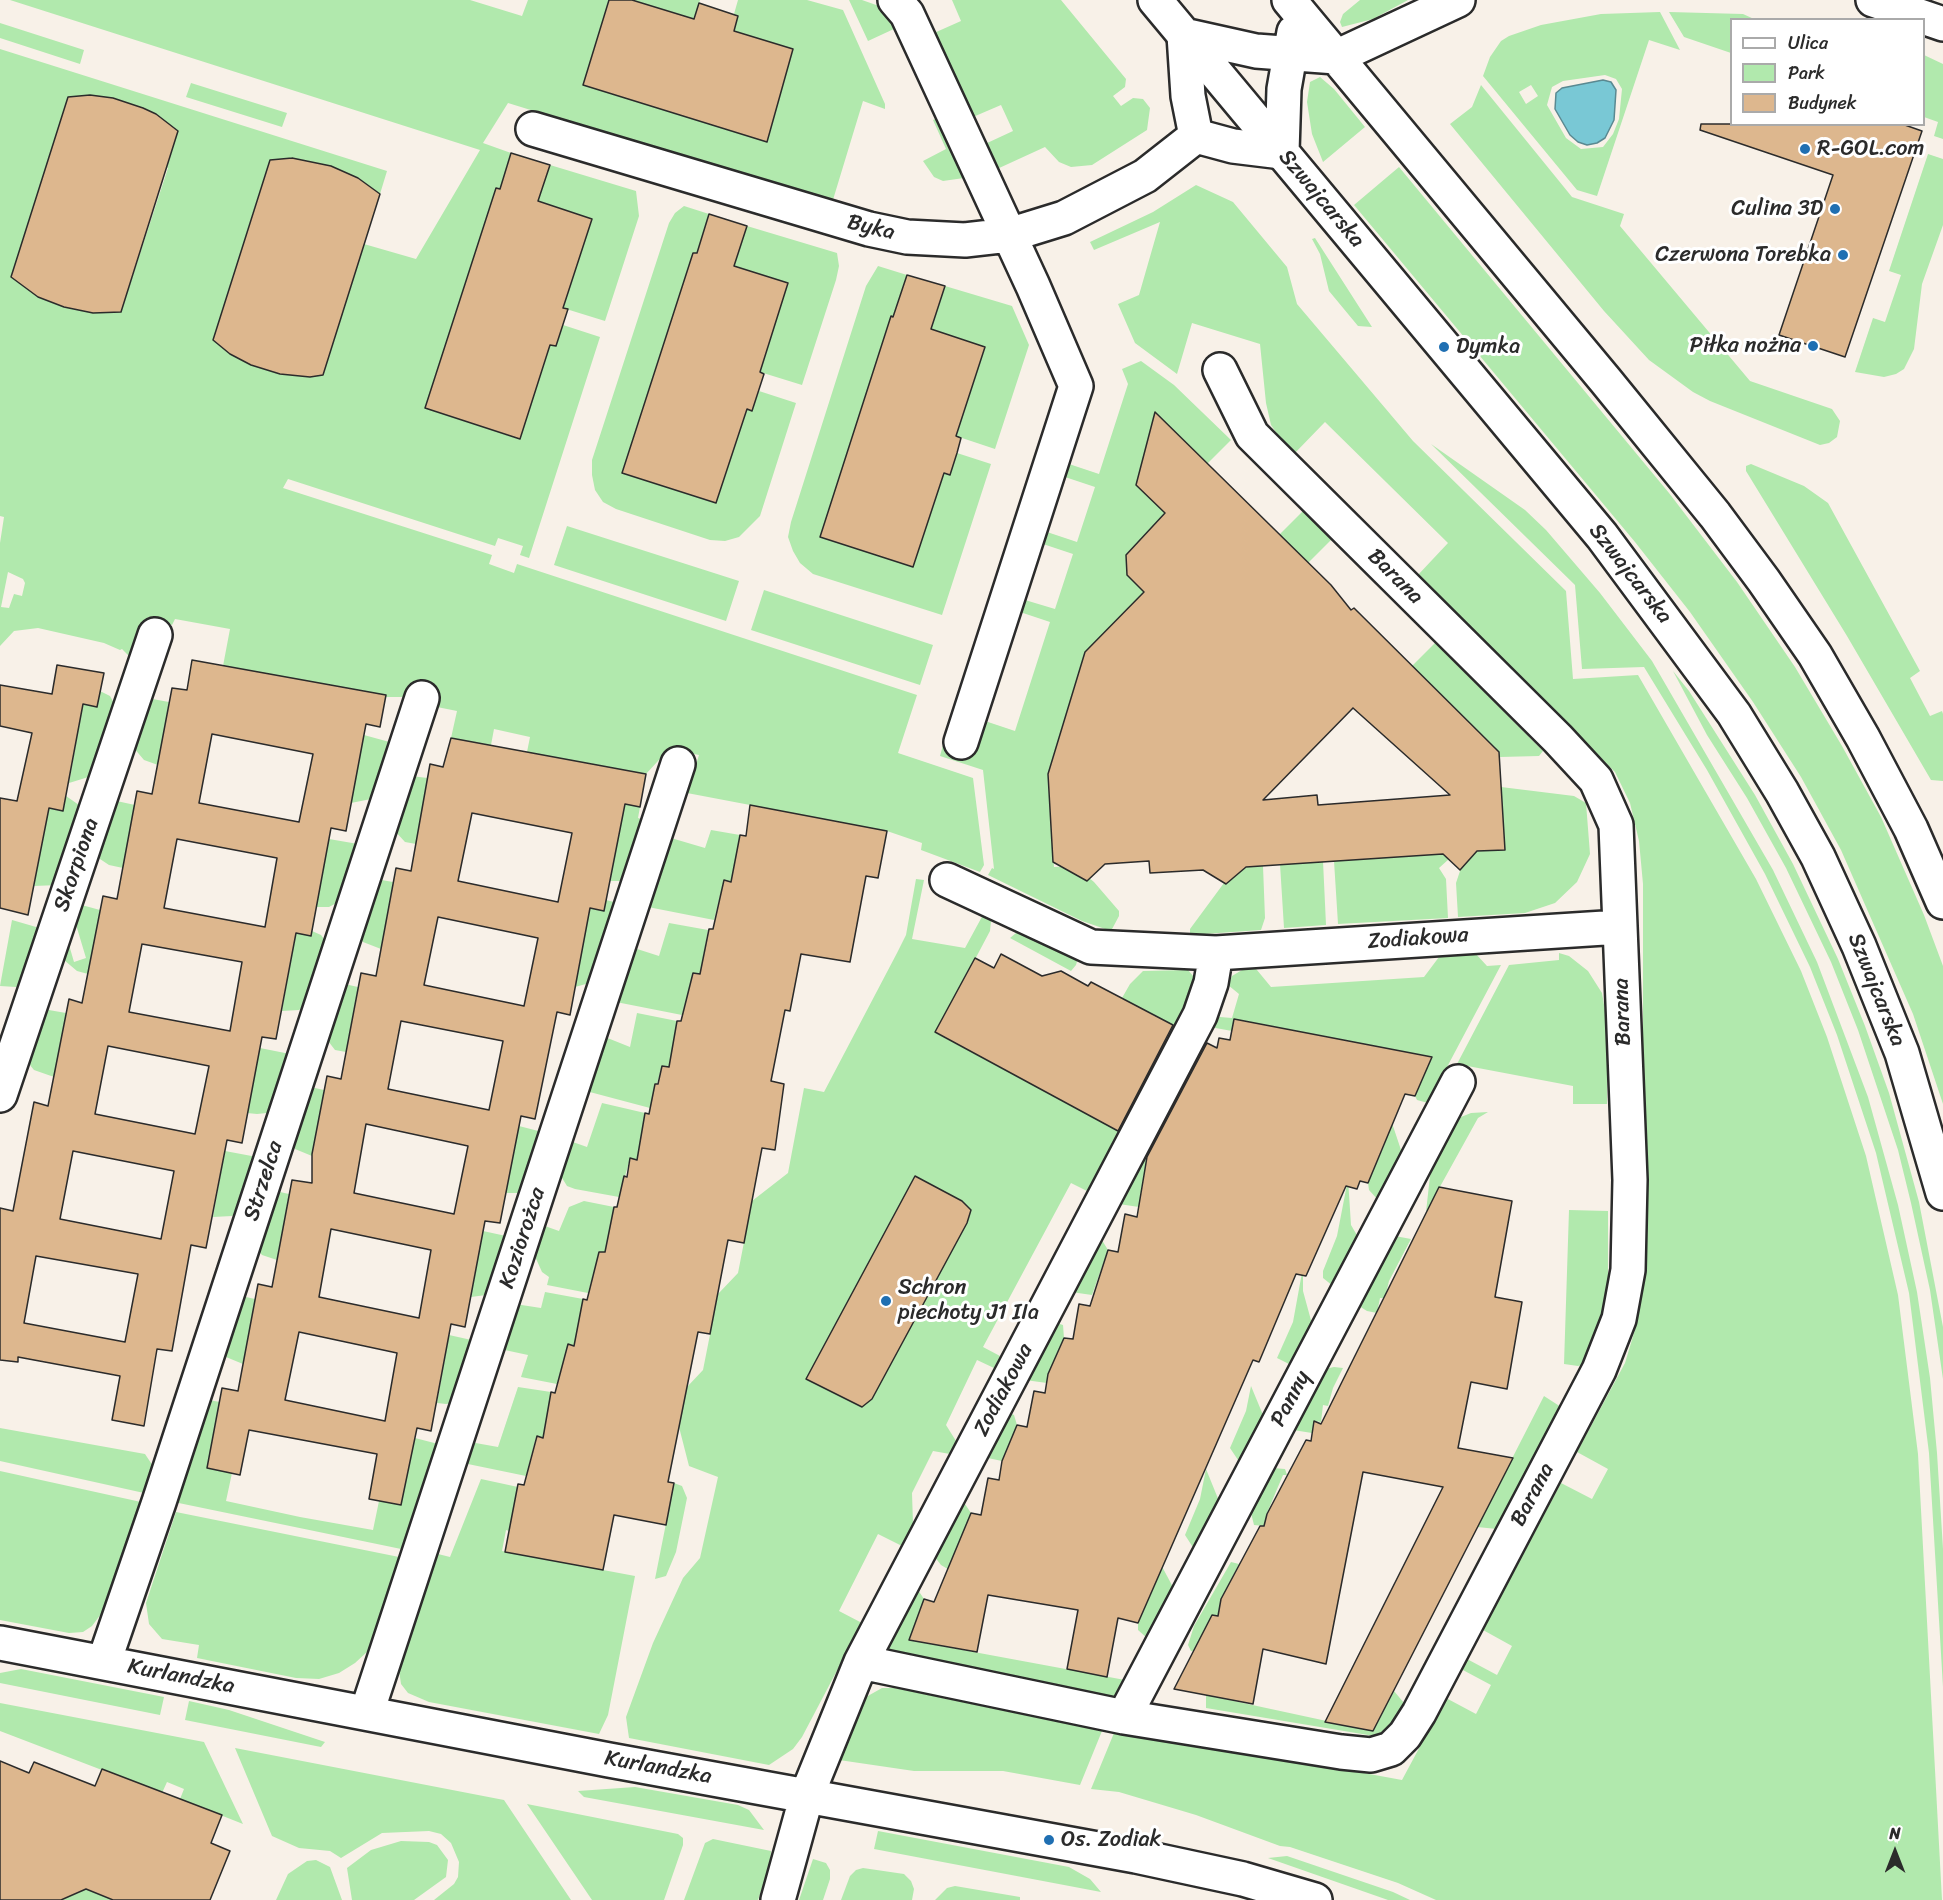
<!DOCTYPE html>
<meta charset="utf-8">
<style>
body{margin:0}
#map{position:relative;width:1943px;height:1900px;overflow:hidden;background:#f8f1e8;font-family:Sriracha,sans-serif}
canvas{display:block}
.legend{position:absolute;left:1730px;top:18px;width:195px;height:108px;box-sizing:border-box;background:#fff;border:2px solid #aaa;margin:0;padding:8px 10px;list-style:none;font-size:18px;color:#2b2b2b}
.legend li{display:flex;align-items:center;gap:12px;height:30px}
.legend b{width:30px;border:2px solid #aaa}
.north{position:absolute;left:1865px;top:1822px;width:60px;height:60px;-webkit-text-stroke:4px #fff;paint-order:stroke;rotate:0deg;font-size:16px;font-weight:700;line-height:24px;text-align:center;color:#2b2b2b}
.north::after{content:'';display:block;margin:auto;width:21px;height:27px;background:#2b2b2b;clip-path:polygon(50% 0,100% 100%,50% 72%,0 100%)}
</style>
<div id="map">
<canvas width="1943" height="1900"></canvas>
<ul class="legend">
<li><b style="height:8px;background:#fff"></b>Ulica</li>
<li><b style="height:16px;background:#b1e9ad"></b>Park</li>
<li><b style="height:16px;background:#ddb78e"></b>Budynek</li>
</ul>
<div class="north">N</div>
</div>
<script>
const context = document.querySelector('canvas').getContext('2d');
context.lineJoin = 'round';
function paint(path, color) { context.fillStyle = color; context.fill(path, 'evenodd'); }
const poly = rows => new Path2D(rows.map(r => 'M' + r).join(''));
function strokePath(path, color, width, dash) { context.strokeStyle = color; context.lineWidth = width; context.lineCap = dash ? 'butt' : 'round'; context.setLineDash(dash || []); context.stroke(path); }
function label(font, color, halo, rows, align = 'center') {
  context.font = font + ' Sriracha,sans-serif'; context.lineWidth = 6; context.setLineDash([]); context.textBaseline = 'middle'; context.strokeStyle = halo; context.fillStyle = color; for (const [text, x, y, turn = 0] of rows) {
    context.save(); context.translate(x, y); context.rotate((+turn || 0) * Math.PI / 180); context.textAlign = isNaN(turn) ? turn : align; if (halo) context.strokeText(text, 0, 0); context.fillText(text, 0, 0); context.restore();
  }
}
const green = poly([
 [10,0,470,0,522,16,528,0,612,0,734,31,738,16,734,14,738,0,807,0,843,10,885,104,885,109,863,101,832,203,508,103,483,143,511,153,500,189,496,189,425,408,519,439,550,345,563,325,600,337,529,558,520,555,523,546,498,538,495,546,288,479,283,488,492,555,489,564,514,573,517,564,917,695,898,753,973,778,984,865,980,872,921,850,922,843,887,831,687,793,699,755,669,749,646,774,527,752,530,737,494,729,491,745,451,738,457,711,432,706,418,690,402,697,386,697,223,666,230,629,175,619,172,625,148,617,132,659,122,649,120,650,104,643,38,628,14,631,0,646,0,543,4,517,0,516,0,49,387,171,380,194,270,160,257,200,213,340,322,375,364,244,416,259,480,150],
 [68,97,168,168,121,312,11,277],
 [8,572,23,579,25,583,22,596,14,594,9,608,1,607],
 [632,0,700,0,694,19],
 [849,0,862,0,879,6,888,12,896,28,868,41],
 [952,0,1061,0,1126,79,1125,87,1113,96,1121,106,1133,98,1143,99,1150,108,1147,130,1092,165,1071,167,1059,162,1045,147,997,169,985,144,1013,131,1001,105,973,117,934,33,961,21],
 [1360,0,1408,0,1373,19,1342,27,1340,22,1343,14],
 [1660,12,1680,50,1649,40,1597,196,1577,190,1483,76,1490,57,1501,41,1509,36,1541,25,1601,14],
 [1605,75,1616,79,1622,89,1619,119,1613,134,1603,147,1581,149,1566,138,1547,105,1552,87,1563,81],
 [1531,85,1538,96,1526,104,1519,92],
 [1669,12,1743,14,1754,19,1732,20,1731,53,1684,37],
 [0,23,84,50,80,64,0,38],
 [1924,55,1943,64,1943,139,1934,136,1938,122,1924,117],
 [1320,77,1334,89,1365,127,1323,162,1312,134,1307,102,1310,82],
 [191,83,287,113,282,127,186,97],
 [1481,85,1572,197,1624,214,1620,226,1750,381,1832,409,1840,421,1837,437,1829,443,1820,445,1710,401,1693,392,1649,360,1604,311,1450,124,1472,107],
 [937,118,961,170,964,178,943,181,934,177,923,161,946,149,933,120],
 [1928,154,1943,159,1943,225,1922,284,1914,349,1904,369,1896,374,1884,377,1855,372,1873,318,1885,322,1901,275,1889,271],
 [550,165,636,191,639,216,605,321,563,308,591,219,538,201],
 [1399,167,1669,493,1737,582,1795,667,1842,746,1881,817,1924,915,1943,966,1943,1104,1913,1014,1841,850,1801,777,1753,702,1690,612,1635,542,1354,205],
 [1196,185,1233,202,1287,267,1297,304,1413,441,1566,591,1573,679,1638,675,1756,879,1801,971,1827,1037,1866,1156,1898,1295,1918,1454,1942,1900,1436,1900,1398,1883,1290,1847,1280,1846,1196,1815,1119,1792,1091,1789,1114,1733,1255,1753,1402,1780,1446,1698,1476,1714,1491,1685,1461,1669,1467,1659,1497,1675,1512,1646,1483,1630,1561,1483,1592,1499,1608,1469,1577,1452,1625,1363,1637,1323,1643,1283,1643,884,1639,841,1630,803,1615,772,1417,576,1448,543,1325,422,1293,455,1282,441,1271,425,1266,403,1260,344,1192,323,1177,374,1135,343,1118,304,1139,295,1160,222,1094,250,1090,242,1153,212],
 [684,206,709,214,697,253,693,253,622,472,716,503,747,409,752,411,759,391,796,403,760,516,739,537,725,541,710,540,616,509,603,502,595,490,592,475,592,460,669,223,675,213],
 [747,226,837,253,839,266,836,280,802,385,760,372,788,283,734,266],
 [1315,238,1372,327,1358,326,1329,291,1320,254,1312,239],
 [878,266,907,275,893,317,891,317,820,537,913,567,944,473,957,453,991,464,942,615,813,574,800,563,793,551,788,537,791,522,866,286],
 [945,286,1012,306,1029,345,995,449,956,436,985,347,931,329],
 [1141,361,1174,385,1231,440,1205,466,1203,464,1205,461,1155,412,1136,485,1165,513,1126,555,1127,575,1144,592,1086,651,1140,731,1074,688,1048,774,1054,867,1075,866,1094,882,1119,911,1119,916,1111,931,1082,921,988,875,992,868,994,869,983,770,940,756,945,738,985,721,1015,731,1050,622,1020,612,1025,600,1055,609,1073,554,1043,544,1047,532,1077,542,1095,487,1065,477,1069,464,1099,474,1128,384,1122,369],
 [1431,444,1525,510,1546,530,1600,593,1652,661,1773,870,1817,962,1868,1097,1898,1205,1917,1292,1930,1378,1937,1453,1943,1549,1943,1687,1929,1453,1909,1293,1876,1153,1837,1035,1810,967,1765,874,1707,770,1644,667,1582,669,1575,585],
 [1751,464,1804,486,1828,503,1920,671,1910,678,1930,716,1942,711,1943,714,1943,781,1931,780,1847,636,1746,471,1746,466],
 [1303,511,1331,540,1308,563,1279,535],
 [567,526,739,581,726,621,554,565],
 [764,590,933,645,920,685,751,630],
 [1435,643,1543,751,1539,756,1500,757,1499,752,1412,666],
 [1673,671,1689,691,1755,795,1793,864,1838,959,1865,1026,1889,1093,1919,1202,1943,1327,1943,1379,1930,1290,1911,1203,1898,1150,1858,1030,1831,962,1786,868,1747,798,1707,735],
 [100,691,110,696,115,705,95,775,69,783,83,704,97,707],
 [147,698,169,702,158,765,144,760,133,747],
 [364,735,393,743,377,792,371,799,351,803],
 [410,776,428,778,416,844,405,842,394,830],
 [1501,787,1574,796,1586,803,1590,854,1577,882,1555,903,1525,913,1458,917,1456,883,1462,865,1471,858,1470,852,1505,849],
 [66,796,79,805,81,813,58,885,34,886,49,808,63,811],
 [112,800,135,805,123,868,109,865,100,859,96,852],
 [625,804,640,807,638,818,645,820,623,881,610,881],
 [711,830,740,835,731,882,724,880,714,920,648,907,671,838,705,848],
 [329,839,358,844,342,900,329,907,316,907],
 [1448,853,1449,859,1439,868,1446,879,1448,918,1338,924,1334,861],
 [1323,861,1326,925,1284,928,1280,864],
 [1263,866,1265,918,1261,930,1190,935,1190,929,1235,868],
 [376,879,393,882,381,949,363,942,359,935],
 [916,879,924,880,912,939,965,948,984,913,989,913,991,921,990,931,936,1033,1116,1130,1137,1093,1140,1094,1089,1192,1071,1183,983,1347,1000,1356,994,1368,977,1360,946,1425,956,1441,950,1454,933,1451,912,1493,913,1524,902,1546,878,1534,839,1611,862,1623,802,1737,793,1749,769,1765,629,1738,626,1717,653,1643,683,1578,700,1558,718,1477,689,1466,679,1427,687,1387,703,1370,718,1294,738,1273,752,1201,788,1173,804,1088,824,1092,897,953,906,935],
 [606,900,614,902,618,909,593,982,575,987,590,908,604,911],
 [78,904,100,910,88,974,77,971,64,960,67,938,74,962,86,958,74,918],
 [12,920,43,929,23,983,16,987,0,986],
 [669,923,708,930,700,974,693,973,682,1015,616,1002,634,948,659,956],
 [312,931,321,935,326,942,307,1004,299,1010,282,1011,296,933],
 [1023,931,1078,958,1076,965,1071,971,1010,938,1016,933],
 [1468,951,1476,954,1487,966,1501,965,1428,1103,1417,1100,1415,1096,1432,1057,1235,1019,1232,1031,1210,1027,1208,1016,1232,1018,1239,994,1228,985,1232,976,1252,964,1271,987,1424,977,1442,953],
 [1559,953,1569,956,1588,971,1602,993,1608,1028,1607,1104,1573,1104,1573,1086,1457,1064,1509,965,1559,960],
 [1188,970,1199,983,1176,1027,1122,998,1130,984,1143,971],
 [340,983,358,987,346,1052,335,1050,325,1037],
 [43,1009,66,1013,54,1077,34,1070,29,1064,28,1055],
 [637,1013,677,1021,669,1067,662,1066,650,1108,586,1091,605,1037,630,1047],
 [260,1048,290,1054,274,1108,267,1113,257,1114,247,1113],
 [306,1086,324,1090,312,1156,295,1149,292,1140],
 [602,1103,645,1113,637,1160,630,1159,619,1197,575,1189,567,1186,559,1173,570,1141,587,1147],
 [1488,1112,1478,1118,1426,1212,1431,1167,1456,1119,1471,1113],
 [1390,1117,1402,1153,1378,1200,1369,1190,1368,1183,1384,1146],
 [519,1126,546,1133,520,1193,506,1193],
 [1147,1147,1152,1153,1139,1207,1112,1203],
 [225,1151,257,1157,238,1211,232,1216,213,1217],
 [1348,1179,1351,1225,1358,1237,1333,1286,1323,1278,1323,1271,1337,1236],
 [271,1190,289,1194,277,1260,262,1255,256,1248],
 [584,1201,614,1207,605,1252,599,1252,588,1293,547,1285,549,1277,542,1272,533,1252,542,1225,559,1231,569,1207],
 [1569,1210,1608,1211,1608,1289,1603,1318,1585,1364,1578,1366,1564,1364],
 [483,1231,506,1236,486,1295,471,1297],
 [1395,1236,1411,1239,1389,1281,1385,1298,1380,1298,1377,1313,1367,1311,1359,1306],
 [1100,1237,1108,1250,1092,1295,1071,1292],
 [1303,1267,1303,1291,1312,1324,1291,1365,1277,1358,1293,1322],
 [545,1292,583,1299,574,1346,568,1345,557,1384,521,1377,528,1355,500,1349,515,1304,541,1308],
 [237,1295,255,1299,243,1364,226,1357,221,1349],
 [1050,1321,1063,1325,1064,1338,1047,1383,1025,1380],
 [449,1335,476,1341,453,1403,446,1404,437,1403],
 [1334,1367,1343,1368,1333,1388,1328,1406,1323,1405,1321,1422,1315,1421,1312,1433,1293,1430,1325,1369],
 [1251,1386,1263,1415,1240,1463,1230,1448,1246,1411],
 [518,1387,551,1392,543,1438,536,1437,526,1476,463,1463,470,1442,498,1447],
 [1544,1396,1561,1407,1497,1529,1477,1527],
 [203,1399,220,1402,207,1468,232,1473,226,1501,300,1517,373,1530,379,1501,401,1505,415,1438,442,1445,406,1550,169,1501],
 [1002,1409,1014,1415,1017,1425,1002,1461,983,1457],
 [0,1428,145,1454,153,1466,144,1493,0,1461],
 [1273,1468,1285,1469,1287,1475,1283,1475,1267,1513,1264,1526,1254,1525,1251,1513],
 [1206,1469,1219,1501,1194,1549,1185,1535,1200,1499],
 [0,1471,141,1502,107,1606,92,1626,83,1632,69,1633,0,1620],
 [481,1479,518,1487,509,1531,506,1530,502,1551,635,1576,608,1715,599,1734,429,1702,408,1693,401,1684,399,1670,402,1652,434,1553,450,1557],
 [674,1483,682,1486,687,1498,676,1552,666,1576,655,1579],
 [963,1501,971,1513,951,1571,941,1565,934,1556],
 [176,1512,404,1558,378,1636,368,1651,355,1663,339,1673,319,1679,296,1678,197,1658,199,1645,162,1639,149,1624,146,1603],
 [1159,1561,1174,1589,1147,1638,1138,1630,1138,1623,1154,1587],
 [1231,1562,1239,1564,1221,1599,1218,1616,1211,1615,1213,1643,1210,1654,1191,1651,1188,1645,1194,1626],
 [918,1590,924,1599,909,1640,1125,1680,1115,1698,1109,1703,882,1650,906,1593],
 [21,1669,164,1697,160,1715,0,1683,0,1673],
 [882,1688,895,1688,1102,1731,1080,1785,1003,1771,914,1771,839,1760,840,1748,866,1697],
 [1394,1691,1404,1703,1392,1726,1380,1737,1206,1708,1206,1695,1373,1731],
 [189,1701,229,1710,325,1742,321,1747,185,1720],
 [0,1703,204,1742,243,1824,180,1799,184,1789,167,1782,162,1793,0,1731],
 [235,1748,504,1800,571,1900,434,1900,454,1884,458,1877,459,1862,451,1843,441,1834,429,1831,382,1833,341,1858,330,1851,299,1848,272,1836],
 [635,1787,738,1805,749,1810,764,1830,584,1797,578,1791],
 [527,1804,678,1834,683,1838,683,1845,664,1900,592,1900],
 [878,1831,1069,1867,1090,1879,1101,1892,874,1849],
 [713,1839,771,1851,770,1865,758,1900,684,1900,705,1843],
 [401,1841,429,1842,437,1845,448,1860,446,1877,414,1900,352,1900,347,1868,371,1850],
 [1287,1856,1393,1892,1410,1900,1388,1900,1268,1858],
 [813,1859,826,1863,830,1870,830,1879,823,1900,799,1900],
 [316,1860,330,1867,342,1900,276,1900,288,1874,307,1861],
 [863,1868,904,1874,911,1881,914,1889,912,1900,841,1900,850,1876,856,1870],
 [955,1886,1020,1897,1020,1900,935,1900,947,1888],
 [80,1887,113,1900,57,1900,58,1897,63,1899,78,1893]
]);
const water = poly([
 [1603,80,1611,82,1616,90,1614,120,1605,138,1597,143,1587,145,1578,142,1570,135,1555,109,1556,93,1562,88,1603,80]
]);
const building = poly([
 [609,0,632,0,694,19,699,3,738,16,734,31,793,49,767,142,583,85,609,0],
 [90,95,113,98,143,108,156,114,178,131,121,312,93,313,64,307,38,297,11,277,68,97,90,95],
 [1701,124,1902,124,1922,131,1845,357,1779,335,1833,175,1700,130,1701,124],
 [511,153,550,165,538,201,592,219,563,308,568,309,556,346,550,345,520,439,425,408,496,188,500,189,511,153],
 [292,158,331,166,358,178,380,194,323,375,310,377,280,374,251,365,230,354,213,340,270,160,292,158],
 [709,214,747,226,734,266,788,283,760,372,764,374,752,411,747,409,716,503,622,473,693,253,697,253,709,214],
 [907,275,945,286,931,329,985,347,956,436,961,438,957,453,950,475,944,473,913,567,820,537,891,316,893,317,907,275],
 [1155,412,1331,585,1351,610,1354,608,1499,752,1505,850,1477,851,1460,870,1443,854,1246,867,1226,884,1203,870,1150,873,1149,861,1105,864,1087,881,1053,862,1048,774,1085,652,1144,592,1127,575,1126,555,1165,513,1136,485,1155,412],
 [1353,708,1450,795,1318,805,1317,795,1263,800,1353,708],
 [192,660,386,695,380,727,366,724,346,831,331,828,311,936,296,933,276,1039,262,1037,242,1143,227,1140,206,1248,191,1245,172,1351,157,1349,144,1426,112,1420,120,1376,18,1357,18,1362,0,1360,0,1208,13,1211,34,1102,48,1106,69,999,82,1003,103,896,117,899,137,791,152,794,172,688,187,690,192,660],
 [212,734,313,754,299,822,199,803,212,734],
 [177,839,277,858,265,927,164,908,177,839],
 [142,944,242,962,230,1031,129,1012,142,944],
 [108,1046,209,1066,195,1134,95,1114,108,1046],
 [73,1151,174,1171,161,1239,60,1219,73,1151],
 [36,1256,138,1274,125,1342,24,1323,36,1256],
 [57,665,104,673,97,707,83,704,63,811,49,808,28,915,0,908,0,798,17,801,32,733,0,726,0,685,52,694,57,665],
 [451,738,646,774,640,807,625,804,604,911,590,908,570,1015,557,1012,535,1119,521,1116,500,1223,485,1221,465,1327,451,1324,431,1431,417,1428,401,1505,369,1499,377,1454,249,1430,240,1475,207,1468,222,1388,238,1391,258,1284,272,1287,292,1180,312,1183,312,1154,327,1076,341,1079,361,973,376,976,396,868,411,871,430,764,443,767,451,738],
 [472,813,572,833,558,902,458,881,472,813],
 [438,917,538,938,524,1006,424,985,438,917],
 [401,1021,503,1041,489,1110,388,1089,401,1021],
 [366,1124,468,1146,454,1214,354,1193,366,1124],
 [331,1229,431,1250,419,1318,319,1297,331,1229],
 [299,1332,397,1353,385,1421,285,1400,299,1332],
 [750,805,887,831,878,878,866,876,850,962,801,954,790,1011,785,1010,771,1081,784,1084,775,1150,762,1148,744,1243,728,1240,710,1334,698,1332,668,1482,674,1483,666,1525,614,1515,603,1570,505,1552,518,1484,524,1485,537,1436,543,1438,551,1392,555,1393,568,1344,574,1346,583,1299,587,1300,599,1252,605,1252,614,1207,617,1207,624,1176,627,1177,630,1158,637,1160,645,1113,649,1114,655,1084,658,1084,662,1066,669,1067,677,1021,681,1021,693,973,700,974,709,929,713,929,724,880,731,882,740,835,746,836,750,805],
 [1001,954,1042,976,1061,971,1088,986,1091,982,1173,1025,1118,1131,935,1032,975,958,994,968,1001,954],
 [1234,1019,1432,1057,1415,1096,1405,1094,1368,1183,1360,1181,1357,1189,1346,1186,1306,1276,1296,1274,1259,1362,1253,1360,1138,1623,1118,1618,1107,1677,1067,1669,1078,1610,988,1595,977,1652,909,1640,924,1599,934,1602,971,1513,981,1515,988,1478,999,1480,1002,1461,1017,1425,1027,1427,1034,1391,1045,1393,1048,1374,1064,1338,1073,1339,1079,1304,1090,1306,1108,1250,1118,1252,1125,1214,1137,1217,1147,1157,1207,1043,1217,1048,1219,1038,1230,1040,1234,1019],
 [915,1176,962,1201,971,1210,967,1223,872,1399,862,1407,806,1379,915,1176],
 [1439,1187,1512,1201,1495,1297,1522,1302,1507,1389,1471,1382,1458,1448,1513,1458,1373,1731,1325,1722,1443,1487,1363,1472,1326,1664,1263,1649,1253,1704,1174,1689,1212,1615,1218,1616,1221,1599,1260,1526,1264,1526,1267,1514,1306,1440,1311,1441,1314,1421,1321,1424,1439,1187],
 [0,1761,29,1773,34,1762,95,1786,102,1769,222,1815,211,1843,230,1851,210,1900,113,1900,86,1889,61,1900,0,1900,0,1761]
]);
const minor = poly([
 [895,0,907,14,1033,286,1076,386,961,742],
 [1184,35,1188,96,1196,136],
 [533,129,869,229,907,237,965,240,1009,235,1064,218,1145,176,1196,136],
 [1196,136,1233,146,1282,152],
 [947,880,1091,947,1216,953,1620,927],
 [0,1095,155,635],
 [0,1643,609,1760,1136,1856,1243,1879,1315,1900],
 [104,1662,159,1502,422,698],
 [861,1662,1124,1717,1341,1752,1371,1755,1391,1749,1405,1735,1419,1713,1599,1370,1619,1319,1628,1270,1630,1180,1616,825,1596,780,1558,739,1252,435,1220,370],
 [367,1712,678,764],
 [1124,1717,1458,1082],
 [778,1900,807,1795,861,1662,1200,1015,1211,983,1216,953]
]);
const tertiary = poly([
 [1155,0,1602,536,1734,714,1782,792,1818,857,1859,946,1902,1053,1943,1193],
 [1289,0,1606,381,1715,515,1764,581,1815,655,1863,738,1911,829,1943,902],
 [1873,0,1943,24],
 [1184,35,1256,51,1336,57,1458,0],
 [1282,152,1284,89,1294,32]
]);
const markers = [
 [1805,149,6,"#1f6fb2"],
 [1835,209,6,"#1f6fb2"],
 [1843,255,6,"#1f6fb2"],
 [1813,346,6,"#1f6fb2"],
 [1444,347,6,"#1f6fb2"],
 [886,1301,6,"#1f6fb2"],
 [1049,1840,6,"#1f6fb2"]
];
const poiNames = [
 ["R-GOL.com",1817,149],
 ["Culina 3D",1823,209,"right"],
 ["Czerwona Torebka",1831,255,"right"],
 ["Piłka nożna",1801,346,"right"],
 ["Dymka",1456,347],
 ["Schron",898,1288],
 ["piechoty J1 IIa",898,1313],
 ["Os. Zodiak",1061,1840]
];
const streetNames = [
 ["Szwajcarska",1321,199,50],
 ["Byka",871,228,14],
 ["Szwajcarska",1630,574,52],
 ["Barana",1395,577,45],
 ["Skorpiona",77,865,-71],
 ["Zodiakowa",1418,939,-4],
 ["Szwajcarska",1876,990,68],
 ["Barana",1623,1012,-92],
 ["Strzelca",264,1181,-72],
 ["Koziorożca",523,1238,-72],
 ["Zodiakowa",1004,1390,-62],
 ["Panny",1291,1399,-62],
 ["Barana",1533,1495,-62],
 ["Kurlandzka",181,1677,11],
 ["Kurlandzka",658,1768,10]
];
paint(green, '#b1e9ad');
paint(water, '#79c8d5');
strokePath(water, '#5a8991', 1.5);
paint(building, '#ddb78e');
strokePath(building, '#2b2b2b', 1.5);
strokePath(minor, '#2b2b2b', 38);
strokePath(tertiary, '#2b2b2b', 38);
strokePath(minor, '#fff', 33);
strokePath(tertiary, '#fff', 33);
for (const [x, y, r, color] of markers) { const dot = new Path2D(); dot.arc(x, y, r, 0, 2 * Math.PI); context.fillStyle = color; context.fill(dot); strokePath(dot, '#fff', 2); }
label('22px', '#2b2b2b', '#fff', poiNames, 'left');
label('22px', '#2b2b2b', '#fff', streetNames);
</script>
